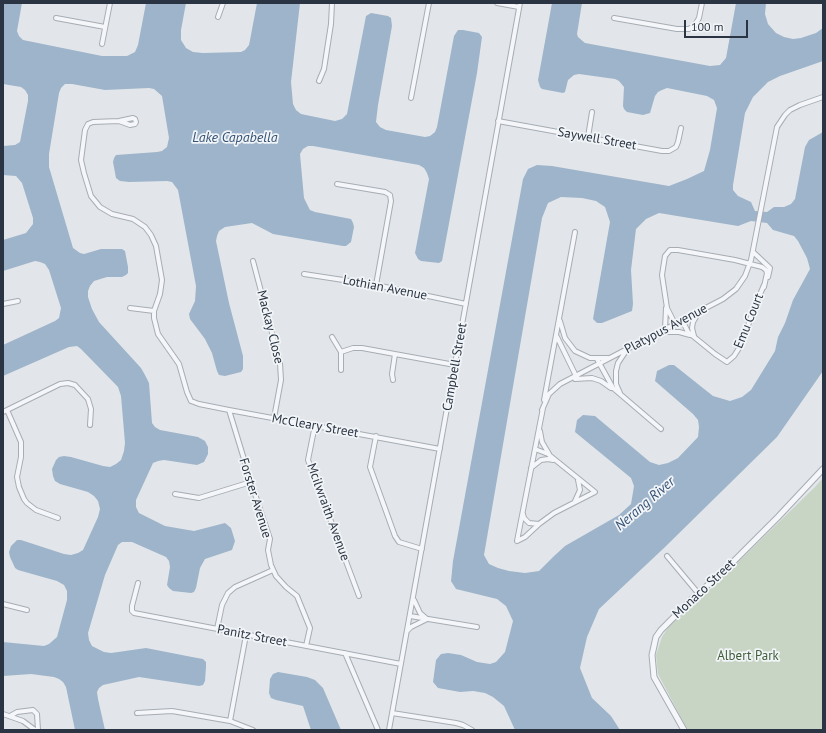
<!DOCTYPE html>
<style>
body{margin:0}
#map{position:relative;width:826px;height:733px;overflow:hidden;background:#e2e6ea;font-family:"PT Sans",sans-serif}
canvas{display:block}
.frame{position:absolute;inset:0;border:4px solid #2a3442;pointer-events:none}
.scale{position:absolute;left:684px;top:20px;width:64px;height:18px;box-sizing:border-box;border:2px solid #2a3442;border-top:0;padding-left:5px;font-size:12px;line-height:14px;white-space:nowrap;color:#2a3442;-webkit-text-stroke:3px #f2f5f8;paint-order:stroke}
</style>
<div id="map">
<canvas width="826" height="733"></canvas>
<div class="frame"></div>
<div class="scale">100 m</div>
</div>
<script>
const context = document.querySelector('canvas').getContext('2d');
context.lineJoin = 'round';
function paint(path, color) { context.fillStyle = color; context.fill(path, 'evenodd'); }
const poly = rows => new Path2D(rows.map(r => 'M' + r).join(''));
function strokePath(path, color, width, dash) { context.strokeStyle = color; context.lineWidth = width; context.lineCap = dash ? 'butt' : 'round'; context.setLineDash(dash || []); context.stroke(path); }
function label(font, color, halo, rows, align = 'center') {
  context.font = font + ' "PT Sans",sans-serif'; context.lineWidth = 3.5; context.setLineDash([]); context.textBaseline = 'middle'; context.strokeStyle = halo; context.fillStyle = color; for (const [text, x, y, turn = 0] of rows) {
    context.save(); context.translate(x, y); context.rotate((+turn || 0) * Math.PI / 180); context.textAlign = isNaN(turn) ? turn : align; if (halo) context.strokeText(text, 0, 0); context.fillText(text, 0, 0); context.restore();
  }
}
const green = poly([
 [823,478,823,730,689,730,686,727,658,674,656,655,662,637,669,626,698,601,815,487]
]);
const water = poly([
 [3,3,22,3,17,31,19,36,23,40,102,56,127,56,135,52,138,45,146,3,186,3,181,30,181,40,186,48,193,52,203,53,241,52,245,50,249,45,250,40,257,3,300,3,291,82,293,104,296,110,301,114,335,121,342,119,347,114,366,16,371,13,388,16,391,18,392,26,378,105,376,122,380,127,386,130,425,137,430,136,435,132,437,127,454,36,458,30,463,30,479,33,482,37,477,73,442,261,439,263,421,261,418,259,415,253,429,179,427,173,424,168,419,165,313,146,308,146,303,149,300,154,304,198,310,210,315,212,351,219,353,223,354,227,351,242,346,246,343,246,273,234,252,223,225,227,219,231,217,236,216,241,229,303,243,356,243,369,241,372,225,376,219,375,217,371,212,353,205,339,190,319,189,314,195,301,196,286,178,190,172,182,167,181,129,182,120,181,116,178,113,162,114,158,116,155,157,152,162,151,167,147,169,138,162,96,154,89,149,88,105,90,72,84,65,84,61,88,59,93,49,154,49,167,73,248,80,253,84,254,101,249,122,249,125,251,128,267,128,273,126,275,122,277,107,277,94,281,90,286,88,291,88,297,92,309,99,322,141,368,145,375,149,383,152,423,155,427,160,430,198,437,205,441,208,447,208,454,204,462,197,465,164,460,158,461,153,463,136,500,136,507,139,513,165,526,194,531,225,523,231,528,235,541,232,550,205,559,200,568,196,588,194,592,191,593,173,591,169,588,167,585,170,567,169,561,166,557,132,542,122,542,118,545,105,575,88,633,89,640,92,646,104,652,111,653,146,648,192,657,203,659,206,662,206,667,205,681,203,685,199,686,139,677,103,685,99,688,97,692,98,699,105,730,75,730,66,687,63,682,59,679,54,677,31,674,3,676,3,642,44,646,49,644,57,637,67,600,67,591,64,585,57,581,18,570,15,568,10,557,9,552,11,546,17,540,21,540,64,554,71,555,78,553,83,550,98,517,100,509,98,501,94,496,88,492,60,484,55,481,53,476,52,469,56,460,59,457,64,456,71,457,103,466,110,467,116,464,121,460,124,451,125,443,121,396,118,387,81,349,77,346,69,347,3,376,3,345,55,321,59,318,61,308,49,270,45,264,40,262,35,261,3,271,3,240,26,233,33,224,33,218,22,183,16,176,3,175,3,146,15,145,20,142,28,101,28,95,25,90,21,87,3,84],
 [552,3,582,3,577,34,578,37,585,43,710,66,720,65,726,58,736,3,766,3,765,14,768,24,776,33,784,37,793,39,801,38,816,33,823,28,823,61,780,76,768,82,753,97,745,113,733,185,733,190,738,196,751,202,755,211,767,212,774,207,784,207,791,204,795,199,805,147,809,140,823,132,823,371,777,437,664,548,599,609,587,637,580,668,592,698,611,716,620,730,515,730,504,706,493,697,485,693,473,691,460,692,438,688,433,682,436,660,441,654,448,653,461,655,477,662,490,664,496,662,505,652,513,621,506,606,497,599,456,589,451,581,453,561,523,179,528,169,537,165,552,166,669,186,687,179,704,171,710,150,717,108,714,100,707,96,667,88,662,90,658,92,655,96,650,113,643,115,627,112,624,109,623,106,624,87,619,81,615,79,579,74,574,75,568,80,565,92,563,93,542,89,540,87,538,80],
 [561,197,582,198,596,201,605,207,610,222,594,313,593,319,597,323,602,323,632,311,633,304,631,270,636,229,646,219,659,213,738,226,751,221,767,223,773,230,794,236,798,241,807,258,810,269,793,300,785,323,778,337,775,351,751,390,742,397,730,401,713,396,674,365,669,365,657,371,655,381,693,414,698,420,699,427,698,437,678,458,668,463,659,465,650,462,595,416,583,415,577,420,575,432,631,478,634,486,631,504,619,515,565,546,553,557,539,571,525,573,509,571,498,568,489,564,484,555,542,218,548,203],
 [278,672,307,677,315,680,323,688,341,730,311,730,303,706,276,700,271,698,269,693,270,679,273,674]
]);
const minor = poly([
 [497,3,519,7],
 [218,17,223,3],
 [56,18,105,27],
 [614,18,677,29,689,29,695,25,699,18,702,3],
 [102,44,110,3],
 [319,81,324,69,331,24,332,3],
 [411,98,429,3],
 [119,121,130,125,135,124,136,122,135,119,133,118,119,121,93,122,88,124,85,130,81,160,84,173,91,196,100,207,112,214,133,219,145,227,151,235,156,246,162,280,160,294,154,311,154,318,158,334,179,364,187,392,191,401,199,404,229,410,440,449],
 [498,121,662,151,669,151,676,147,678,142,681,128],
 [588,137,592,112],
 [337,184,385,192,390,195,391,201,376,285],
 [753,252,770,268,768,277],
 [253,261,280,363,281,380,274,418],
 [304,274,376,285,466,304],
 [3,304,18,301],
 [130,308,154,311],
 [682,320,688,332,715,354,727,362,734,356,741,345,755,306,764,285],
 [560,321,565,338,575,351,590,358,608,358],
 [675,324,667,308,662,275,665,256,670,250,678,250,735,260,762,267,766,270,767,273,764,287],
 [665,329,666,308],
 [663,332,679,332,690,335],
 [694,336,692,328,693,322,699,312],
 [332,337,341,352,341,370],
 [557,337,577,378],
 [341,352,353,348,362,348,455,365],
 [597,359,613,388,661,429],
 [575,379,592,378,601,381,611,388],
 [393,380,392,374,395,354],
 [620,393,616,384,616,371,618,363,626,351],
 [544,400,575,232],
 [7,410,21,442,21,457,17,477,19,487,24,499,27,503,36,510,58,518],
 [229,410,251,482,270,539,268,550,271,565,276,576,286,587,297,596,310,628,306,646],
 [542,410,549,394,560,384,723,299,736,289,745,276,751,260,777,127,785,115,790,110,800,105,823,97],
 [3,412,60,384,68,383,75,385,88,399,91,409,90,425],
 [315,425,308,460,359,596],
 [540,431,542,442,549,454],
 [376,436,370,467,395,536,399,542,422,549],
 [531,468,541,460,548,459,553,460],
 [175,494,199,498,251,482],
 [575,501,580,490,578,480],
 [523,514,524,518,529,523,539,524],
 [517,541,543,408],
 [517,541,525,537,539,524,554,513,595,492,548,454,535,449],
 [667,556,698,593],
 [138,583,132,606,132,611,134,613,401,664],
 [3,604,27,610],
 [410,616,477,627],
 [217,629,222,605,228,593,235,587,273,570],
 [407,631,411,627,427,619,420,613,414,600],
 [345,653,378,730],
 [137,713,172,711,230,721,253,730],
 [392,713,456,723,463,725,472,730],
 [3,714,23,721,35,730],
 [10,716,17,712,33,710,37,714,38,730],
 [230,721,246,635],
 [389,730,520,3]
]);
const tertiary = poly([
 [684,730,654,677,652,655,656,637,661,630,692,599,727,568,778,517,823,469]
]);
const streetNames = [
 ["Saywell Street",597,139,10],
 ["Lothian Avenue",385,288,11],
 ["Emu Court",749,321,-68],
 ["Mackay Close",270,327,76],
 ["Platypus Avenue",666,329,-28],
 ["Campbell Street",455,367,-80],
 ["McCleary Street",315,426,10],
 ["Forster Avenue",255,498,73],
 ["Mcilwraith Avenue",328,512,70],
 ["Monaco Street",704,589,-43],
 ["Panitz Street",252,636,11]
];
const parkNames = [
 ["Albert Park",748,656]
];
const waterNames = [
 ["Lake Capabella",235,138],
 ["Nerang River",645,504,-41]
];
paint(green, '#c8d4c4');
paint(water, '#9eb4ca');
strokePath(minor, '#a7adb4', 6);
strokePath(tertiary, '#a7adb4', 7);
strokePath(minor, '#f5f6f9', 4);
strokePath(tertiary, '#f5f6f9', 5);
label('13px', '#2a3442', '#f2f5f8', streetNames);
label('13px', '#405e38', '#f2f5f8', parkNames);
label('italic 14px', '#355376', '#f2f5f8', waterNames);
</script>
